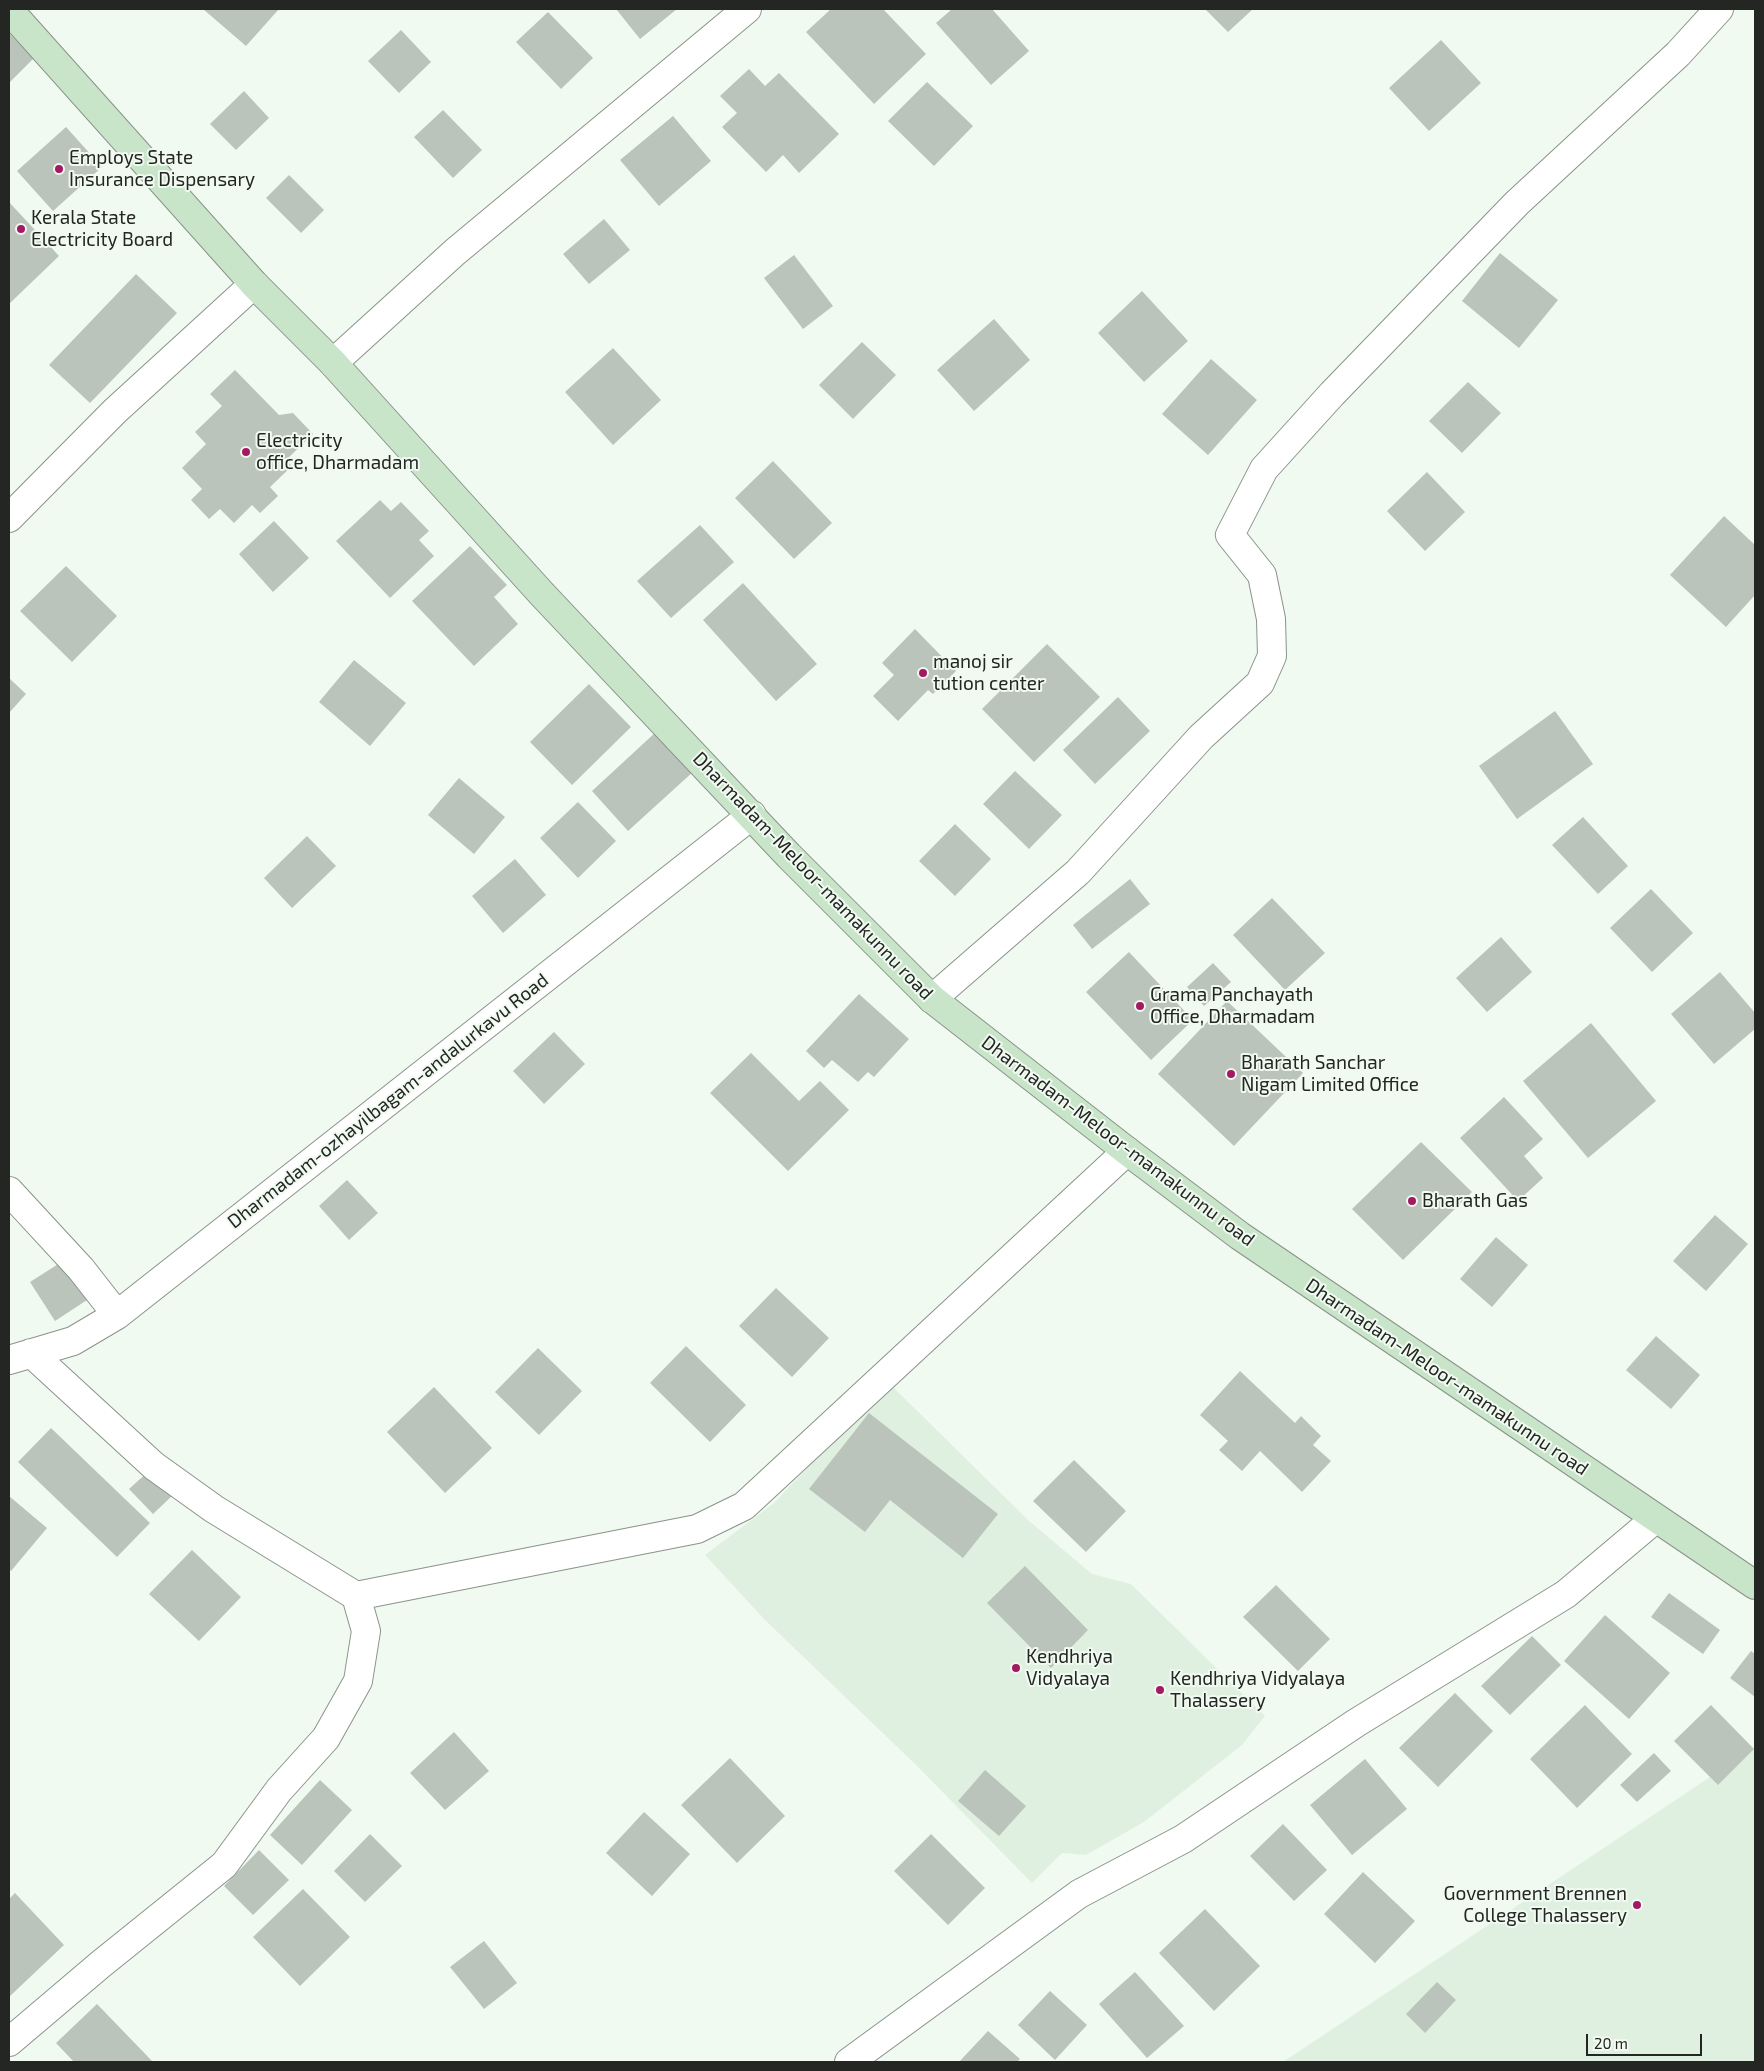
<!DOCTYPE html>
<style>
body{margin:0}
#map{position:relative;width:1764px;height:2071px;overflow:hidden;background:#f1faf0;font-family:"Exo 2",sans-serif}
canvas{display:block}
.frame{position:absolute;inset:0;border:10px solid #232623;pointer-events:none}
.scale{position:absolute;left:1586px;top:2034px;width:116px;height:22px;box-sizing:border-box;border:2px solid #232623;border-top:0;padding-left:6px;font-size:15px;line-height:18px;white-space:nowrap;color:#232623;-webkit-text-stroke:4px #f1faf0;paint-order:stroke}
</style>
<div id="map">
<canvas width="1764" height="2071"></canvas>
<div class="frame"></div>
<div class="scale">20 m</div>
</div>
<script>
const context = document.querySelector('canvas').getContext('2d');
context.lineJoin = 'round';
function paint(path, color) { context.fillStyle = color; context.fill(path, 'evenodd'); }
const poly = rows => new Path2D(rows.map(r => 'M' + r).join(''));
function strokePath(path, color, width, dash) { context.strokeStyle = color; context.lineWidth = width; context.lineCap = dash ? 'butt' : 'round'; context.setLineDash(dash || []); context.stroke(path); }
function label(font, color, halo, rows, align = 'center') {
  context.font = font + ' "Exo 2",sans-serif'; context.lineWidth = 4; context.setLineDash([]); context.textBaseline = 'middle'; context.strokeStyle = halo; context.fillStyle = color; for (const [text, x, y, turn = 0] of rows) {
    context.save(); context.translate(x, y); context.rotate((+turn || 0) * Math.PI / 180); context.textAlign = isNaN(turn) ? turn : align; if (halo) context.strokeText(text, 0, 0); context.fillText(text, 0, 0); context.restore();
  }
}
const built = poly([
 [892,1386,1028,1520,1092,1574,1131,1584,1265,1716,1242,1745,1144,1822,1086,1855,1062,1853,1032,1883,915,1764,765,1620,705,1555,774,1503,829,1445],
 [1755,1747,1755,2062,1283,2062]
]);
const building = poly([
 [203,9,279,9,246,46],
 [616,9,677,9,640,39],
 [831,9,883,9,926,54,874,104,806,32],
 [952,9,992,9,1029,51,991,85,936,23],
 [1205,9,1253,9,1228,32],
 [548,12,593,58,561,89,516,42],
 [401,30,431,62,399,93,368,61],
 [9,33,34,58,9,83],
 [1441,40,1481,83,1429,131,1389,88],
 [749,69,765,86,779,73,839,134,799,173,783,155,766,172,722,127,737,113,720,96],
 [927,82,973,126,934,166,888,121],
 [244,91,269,118,236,150,210,124],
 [443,110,482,150,453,178,414,137],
 [673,116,711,161,659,206,620,160],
 [66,127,102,167,53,211,17,171],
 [289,175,324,210,301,233,266,198],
 [9,202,59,256,9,304],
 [604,219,630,250,589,284,563,254],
 [1500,253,1558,300,1519,348,1462,301],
 [794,255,833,306,803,329,764,278],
 [136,274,177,313,90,403,49,365],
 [1142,291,1188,341,1144,382,1098,333],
 [994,319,1030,360,974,411,937,370],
 [862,342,896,375,853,419,819,385],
 [613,348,661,400,613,445,565,392],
 [1211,359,1257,400,1208,455,1162,414],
 [235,370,279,415,293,413,313,434,286,460,292,466,270,487,278,496,260,513,252,505,234,523,220,509,209,519,191,500,202,489,182,468,206,444,195,432,222,406,210,394],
 [1468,382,1501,413,1462,453,1429,421],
 [773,461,832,523,794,559,735,498],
 [1427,472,1465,512,1425,551,1387,511],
 [380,500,391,511,401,502,429,531,419,540,434,556,390,598,336,541],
 [1724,516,1755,545,1755,595,1726,627,1670,575],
 [274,521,309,558,273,592,239,554],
 [700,525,734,562,671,618,637,581],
 [470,546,507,585,494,597,518,624,474,666,412,601],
 [66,566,117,616,72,662,20,611],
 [743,583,817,664,776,701,703,620],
 [915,629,956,671,933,694,928,690,898,721,873,696,894,675,882,663],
 [1047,644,1100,697,1034,762,982,709],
 [354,660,406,703,370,746,319,702],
 [9,678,26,694,9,713],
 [589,684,631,727,572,785,530,742],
 [1118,697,1150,731,1095,784,1063,750],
 [1555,711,1593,764,1517,819,1479,766],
 [657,731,694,771,628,831,592,791],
 [1015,771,1062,815,1029,849,983,804],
 [459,778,505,817,474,854,428,815],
 [578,802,616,841,578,878,540,838],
 [1583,817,1628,866,1598,894,1552,845],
 [955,824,991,859,955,896,919,861],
 [307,836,336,866,292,908,264,878],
 [515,859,546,895,503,933,472,896],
 [1130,879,1150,904,1092,949,1073,925],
 [1651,889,1693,933,1652,972,1610,928],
 [1272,898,1325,953,1285,990,1233,935],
 [1501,937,1532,972,1487,1012,1456,978],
 [1129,952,1193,1020,1151,1060,1086,992],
 [1213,963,1231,982,1204,1006,1187,987],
 [1720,972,1755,1013,1755,1029,1714,1064,1671,1014],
 [859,994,909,1039,874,1077,868,1072,858,1082,832,1060,824,1068,806,1051],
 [1227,1001,1303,1073,1234,1146,1158,1074],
 [1591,1023,1656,1101,1588,1158,1523,1081],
 [554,1032,585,1064,544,1104,513,1071],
 [751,1053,799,1101,820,1081,849,1110,788,1171,710,1093],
 [1504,1097,1543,1139,1524,1156,1543,1178,1518,1201,1460,1138],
 [1421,1142,1472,1192,1403,1260,1352,1209],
 [347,1180,378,1213,349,1240,319,1206],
 [1715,1215,1748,1244,1706,1291,1673,1261],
 [1496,1237,1528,1265,1492,1307,1460,1279],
 [63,1261,87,1300,55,1321,30,1282],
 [776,1288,829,1338,792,1377,739,1326],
 [1656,1336,1700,1375,1671,1409,1626,1370],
 [686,1346,746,1405,710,1442,650,1383],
 [538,1348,582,1391,539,1435,495,1392],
 [1240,1371,1295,1423,1301,1416,1321,1436,1313,1445,1331,1461,1302,1492,1260,1451,1242,1471,1219,1450,1228,1441,1200,1415],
 [434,1387,492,1448,445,1493,387,1432],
 [869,1413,998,1514,963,1558,890,1500,865,1532,809,1489],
 [51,1428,150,1523,117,1557,18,1462],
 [1074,1460,1126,1511,1086,1552,1033,1501],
 [150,1470,173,1495,153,1514,129,1489],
 [9,1496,47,1528,11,1571,9,1569],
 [192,1550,241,1597,199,1641,149,1594],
 [1025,1566,1088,1630,1051,1668,987,1603],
 [1276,1585,1330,1639,1298,1671,1243,1617],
 [1669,1593,1720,1630,1703,1654,1651,1617],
 [1605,1615,1670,1673,1629,1719,1564,1661],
 [1532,1636,1561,1665,1510,1715,1481,1686],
 [1751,1651,1755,1654,1755,1697,1730,1678],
 [1455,1693,1493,1731,1438,1787,1399,1748],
 [1585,1705,1632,1754,1577,1808,1530,1759],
 [1711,1705,1754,1749,1718,1785,1674,1741],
 [454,1732,489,1771,445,1810,410,1773],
 [1654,1753,1671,1771,1637,1802,1620,1785],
 [730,1758,785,1816,737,1863,681,1805],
 [1365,1759,1407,1809,1352,1855,1310,1805],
 [985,1770,1026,1806,999,1836,958,1801],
 [320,1780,352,1810,302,1865,270,1835],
 [644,1812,690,1854,652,1896,606,1853],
 [1283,1824,1327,1870,1294,1901,1250,1856],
 [370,1834,402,1866,365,1902,334,1871],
 [931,1834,985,1888,948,1925,894,1871],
 [259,1850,289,1880,253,1915,224,1886],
 [1363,1872,1415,1921,1375,1963,1324,1914],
 [303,1889,350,1937,300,1986,253,1937],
 [15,1893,64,1945,9,1997,9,1899],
 [1205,1909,1260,1966,1214,2011,1159,1953],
 [484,1941,517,1983,484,2009,450,1967],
 [1135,1972,1184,2026,1147,2058,1099,2004],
 [1437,1982,1456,2000,1425,2033,1406,2014],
 [1050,1991,1087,2025,1055,2060,1018,2025],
 [97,2004,153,2062,74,2062,56,2043],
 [988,2031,1020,2059,1017,2062,959,2062]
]);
const minor = poly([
 [333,363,455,252,747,9],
 [9,518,115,411,254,284],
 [932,999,1078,872,1201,737,1260,683,1272,656,1271,619,1262,575,1230,535,1264,469,1332,394,1517,203,1678,54,1719,9],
 [9,1191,81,1269,117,1315],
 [31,1353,154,1466,214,1509,356,1596,697,1529,744,1506,1127,1151],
 [9,1360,73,1341,117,1315,752,815],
 [9,2042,101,1964,224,1865,279,1790,326,1738,358,1681,366,1631,356,1596],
 [849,2062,1079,1894,1183,1839,1356,1723,1566,1594,1655,1519]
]);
const secondary = poly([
 [9,10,254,284,333,363,541,593,789,856,932,999,1127,1151,1240,1236,1755,1585]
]);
const markers = [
 [59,169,5,"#a31963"],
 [21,229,5,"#a31963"],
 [246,452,5,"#a31963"],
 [923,673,5,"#a31963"],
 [1140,1006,5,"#a31963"],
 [1231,1074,5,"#a31963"],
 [1412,1201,5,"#a31963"],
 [1016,1668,5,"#a31963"],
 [1160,1690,5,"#a31963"],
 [1637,1905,5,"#a31963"]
];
const poiNames = [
 ["Employs State",69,158],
 ["Insurance Dispensary",69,180],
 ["Kerala State",31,218],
 ["Electricity Board",31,240],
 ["Electricity",256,441],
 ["office, Dharmadam",256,463],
 ["manoj sir",933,662],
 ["tution center",933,684],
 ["Grama Panchayath",1150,995],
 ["Office, Dharmadam",1150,1017],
 ["Bharath Sanchar",1241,1063],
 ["Nigam Limited Office",1241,1085],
 ["Bharath Gas",1422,1201],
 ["Kendhriya",1026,1657],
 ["Vidyalaya",1026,1679],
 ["Kendhriya Vidyalaya",1170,1679],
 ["Thalassery",1170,1701],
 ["Government Brennen",1627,1894,"right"],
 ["College Thalassery",1627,1916,"right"]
];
const streetNames = [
 ["Dharmadam-Meloor-mamakunnu road",813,876,46],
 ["Dharmadam-ozhayilbagam-andalurkavu Road",388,1101,-38],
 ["Dharmadam-Meloor-mamakunnu road",1118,1141,37],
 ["Dharmadam-Meloor-mamakunnu road",1447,1377,34]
];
paint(built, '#e0f0e0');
paint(building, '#bac4ba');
strokePath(minor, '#8a938a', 30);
strokePath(secondary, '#8a938a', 30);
strokePath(minor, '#fff', 28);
strokePath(secondary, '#c8e5ca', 28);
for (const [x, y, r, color] of markers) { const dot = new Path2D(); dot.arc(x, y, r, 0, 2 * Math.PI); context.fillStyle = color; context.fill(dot); strokePath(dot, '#f1faf0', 2); }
label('19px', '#232623', '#f1faf0', poiNames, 'left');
label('19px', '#232623', '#f1faf0', streetNames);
</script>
